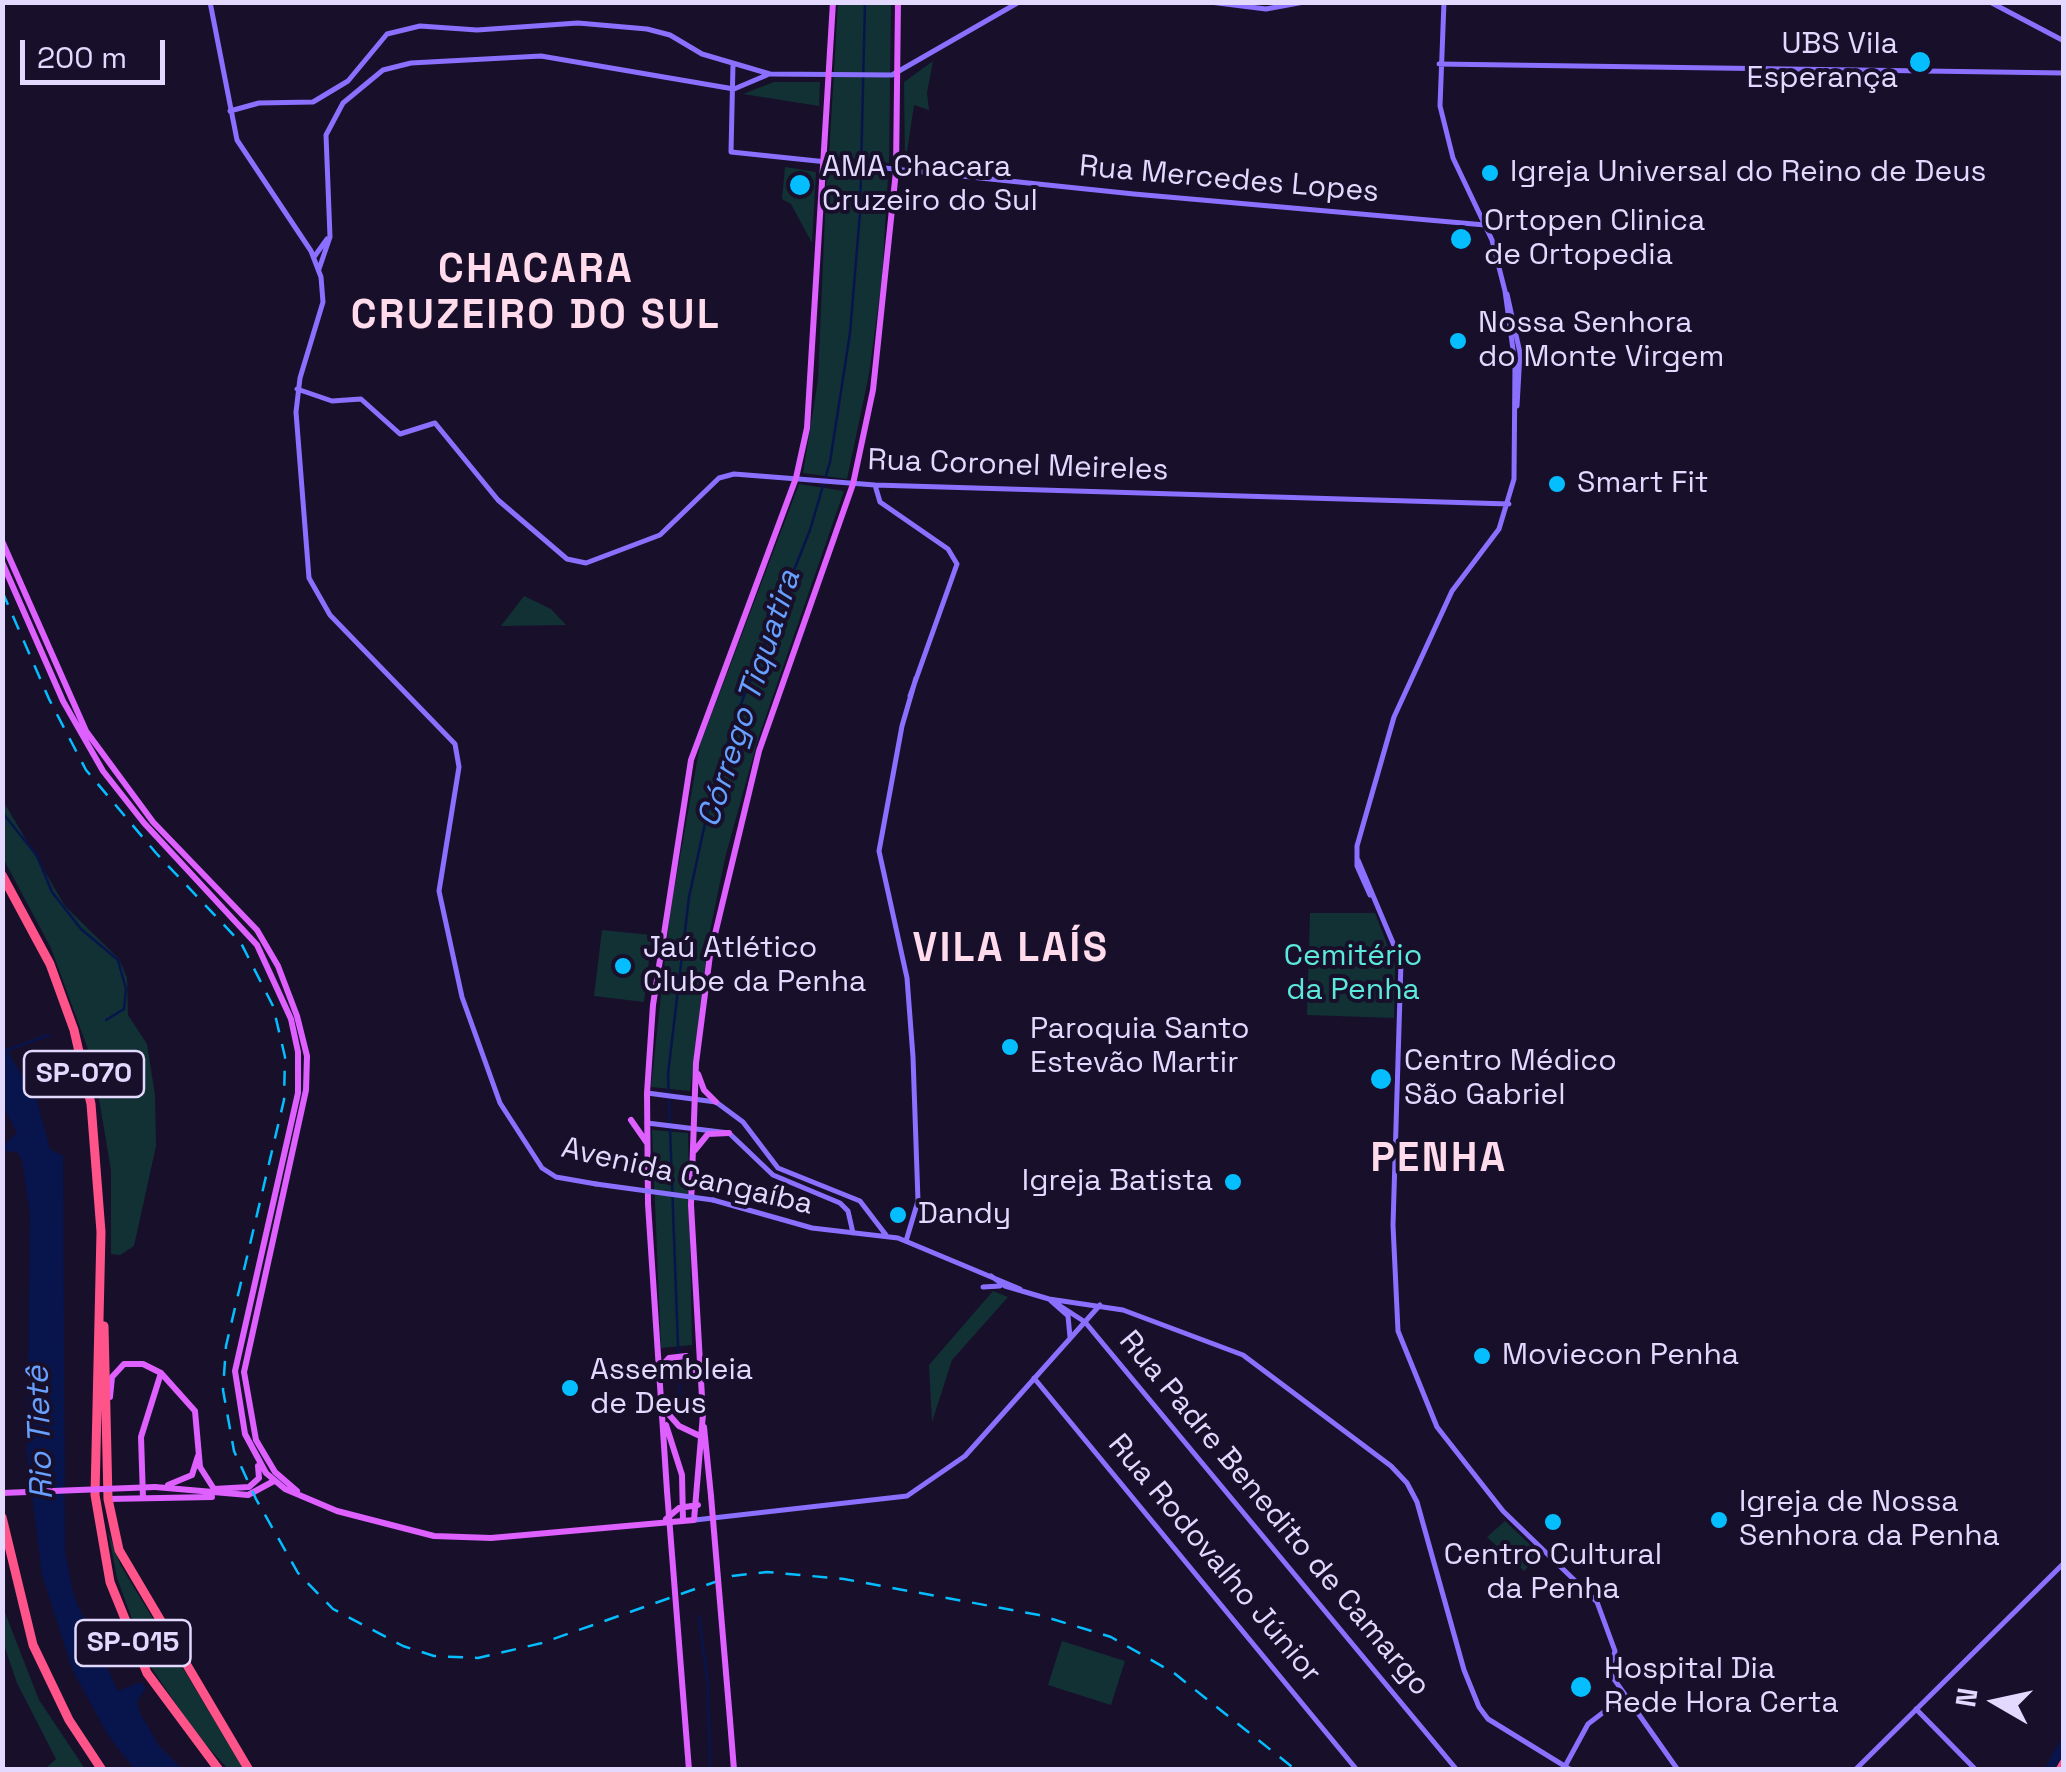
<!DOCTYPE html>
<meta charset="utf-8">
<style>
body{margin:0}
#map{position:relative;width:2066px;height:1772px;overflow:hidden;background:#180f2b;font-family:"Space Grotesk",sans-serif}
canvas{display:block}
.frame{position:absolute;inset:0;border:5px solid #e3d9ff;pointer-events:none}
.north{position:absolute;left:1946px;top:1652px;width:100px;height:100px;-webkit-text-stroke:8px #180f2b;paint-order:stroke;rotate:279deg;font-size:28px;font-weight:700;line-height:40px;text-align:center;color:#e3d9ff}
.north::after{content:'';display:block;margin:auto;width:35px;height:45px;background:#e3d9ff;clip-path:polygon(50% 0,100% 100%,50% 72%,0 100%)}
.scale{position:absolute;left:20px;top:40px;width:145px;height:45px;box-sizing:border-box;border:5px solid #e3d9ff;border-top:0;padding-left:12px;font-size:30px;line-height:35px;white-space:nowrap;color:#e3d9ff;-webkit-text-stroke:8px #180f2b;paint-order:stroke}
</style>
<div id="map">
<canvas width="2066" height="1772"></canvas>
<div class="frame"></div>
<div class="north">N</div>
<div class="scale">200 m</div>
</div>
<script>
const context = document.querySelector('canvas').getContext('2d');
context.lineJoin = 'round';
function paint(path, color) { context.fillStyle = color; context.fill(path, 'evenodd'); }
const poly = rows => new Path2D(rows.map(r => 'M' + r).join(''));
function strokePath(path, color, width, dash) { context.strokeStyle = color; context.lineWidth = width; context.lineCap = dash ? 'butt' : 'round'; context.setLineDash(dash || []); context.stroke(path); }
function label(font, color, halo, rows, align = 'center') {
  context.font = font + ' "Space Grotesk",sans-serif'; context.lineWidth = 8; context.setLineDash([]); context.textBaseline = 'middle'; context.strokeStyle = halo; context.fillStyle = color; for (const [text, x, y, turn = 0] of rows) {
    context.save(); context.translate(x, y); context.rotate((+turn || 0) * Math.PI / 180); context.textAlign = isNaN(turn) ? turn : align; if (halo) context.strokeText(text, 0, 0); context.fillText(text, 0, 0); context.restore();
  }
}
const green = poly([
 [838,3,891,3,889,163,829,157],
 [933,61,927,93,929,110,914,105,905,165,904,82],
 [774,82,820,82,819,106,743,94],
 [785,167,816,172,812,243,791,204,782,199],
 [827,170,888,176,882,278,869,374,847,479,803,473,818,380],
 [799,484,844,491,758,739,726,854,709,935,690,1091,651,1087,670,913,700,745],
 [524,596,551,609,566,625,501,626],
 [2,799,65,906,119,959,127,978,128,1015,147,1044,155,1095,156,1146,134,1246,120,1255,111,1254,111,1170,93,1063,51,948,3,858],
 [1310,913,1375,913,1395,965,1394,1018,1307,1015],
 [602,930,652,935,644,1002,594,996],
 [652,1130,688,1133,692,1345,661,1348],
 [993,1291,1008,1297,952,1360,932,1422,929,1365],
 [1505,1521,1540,1554,1524,1571,1487,1537],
 [108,1531,121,1566,244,1769,228,1769,198,1736,148,1663,117,1578],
 [2,1605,39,1700,85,1769,45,1769,56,1759,17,1683,3,1642],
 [1062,1641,1125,1661,1111,1705,1048,1685]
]);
const water = poly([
 [2,1042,37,1101,50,1149,63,1156,65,1553,74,1597,118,1691,141,1682,146,1688,137,1702,140,1713,159,1746,182,1769,134,1769,108,1735,73,1671,42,1575,27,1454,30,1216,22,1160,17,1152,4,1151,3,1146,17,1133,3,1106]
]);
const stream = poly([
 [2,812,37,856,52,892,81,929,118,960,126,989,124,1009,106,1020],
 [2,1052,49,1035],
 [680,1400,668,1074,689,897,711,796,737,714,810,530,830,462,850,333,860,213,865,2],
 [699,1616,708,1685,710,1770]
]);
const river = poly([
 [2049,1770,2064,1743]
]);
const secondary = poly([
 [210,2,237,140,311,251,321,277,323,302,300,378,296,412,309,578,330,615,455,744,459,767,439,891,462,997,500,1103,542,1168,556,1177,596,1184],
 [1210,2,1266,9,1304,2],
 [1990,2,2064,41],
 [733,64,731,152,1134,194,1485,225],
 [1439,64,2064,73],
 [230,111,259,103,313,102,348,81,387,34,420,26,477,30,578,23,647,29,670,35,702,54,770,74,892,75,1019,2],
 [314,257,327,239],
 [319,269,330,237,326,135,343,103,383,70,411,63,541,56,734,89,767,75],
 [1507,294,1520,353,1517,406],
 [297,389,332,401,361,399,400,434,435,423,498,500,567,559,586,563,660,535,719,478,734,474,875,485,1509,504],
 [875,485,880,502,948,549,957,564,910,696],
 [1358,860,1401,962,1393,1225,1398,1331,1437,1427,1503,1511,1597,1602,1615,1651,1609,1672,1678,1770],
 [1370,895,1357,866,1357,846,1394,717,1452,591,1499,529,1514,479,1515,364,1505,291,1492,240,1453,158,1440,106,1444,2],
 [647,1093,716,1102,743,1122,778,1168,860,1201,886,1235],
 [647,1123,729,1133,773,1175,840,1203,848,1211,853,1233],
 [713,1200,812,1228,898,1238,1020,1289],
 [906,1241,918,1201,913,1057,907,978,879,851,902,726,916,678],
 [991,1276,1005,1286,1049,1299,1123,1310,1243,1355,1391,1466,1407,1483,1417,1502,1464,1670,1479,1707,1488,1719,1571,1770],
 [983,1287,1000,1286],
 [1051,1300,1085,1322,1457,1770],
 [1051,1301,1068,1316,1070,1337],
 [1034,1378,1357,1770],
 [695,1520,907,1496,965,1456,1100,1305],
 [1916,1709,1976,1770],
 [1563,1770,1588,1724,1617,1702,1620,1693],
 [1855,1770,2064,1563]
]);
const primary = poly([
 [2,541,86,731,153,822,257,930,278,966,297,1016,307,1056,306,1090,244,1372,256,1440,275,1472,297,1491],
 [2,562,63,701,103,771,144,823,257,945,291,1019,298,1052,298,1093,235,1371,245,1434,266,1473,285,1489,337,1511,434,1536,491,1538,694,1520,703,1414],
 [698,1074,704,1090,716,1102],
 [631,1120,647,1143],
 [695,1150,708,1134,729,1133],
 [660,1368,669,1358,686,1356,697,1374],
 [110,1397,112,1377,124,1364,143,1364,161,1373,195,1411,200,1467,214,1489],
 [663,1408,679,1426,700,1436],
 [703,1415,691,1205,696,1063,710,955,759,751,853,484,873,390,896,171,898,2],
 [666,1425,682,1475,683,1521],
 [704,1427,711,1496],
 [168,1485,192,1475,198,1456],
 [155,1487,248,1495,274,1481],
 [214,1489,249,1487,259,1478,258,1466],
 [667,1491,648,1204,647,1093,653,1005,691,760,796,478,807,428,833,2],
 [143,1498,141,1437,161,1373],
 [108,1499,212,1497],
 [666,1519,679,1508,698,1505],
 [730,1720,734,1770]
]);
const highway = poly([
 [2,875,50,964,74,1030,91,1104,101,1232,95,1495,110,1582,147,1673,219,1770],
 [104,1326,108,1499,119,1550,249,1770],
 [2,1517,33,1645,69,1720,102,1770],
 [2060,1770,2064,1763]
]);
const rail = poly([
 [2,591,49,699,86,770,156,853,241,943,273,1006,285,1057,284,1100,226,1346,223,1390,234,1451,256,1499,298,1573,333,1609,403,1646,434,1656,478,1658,542,1643,732,1576,767,1572,844,1579,1039,1615,1111,1637,1174,1673,1296,1770]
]);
const secondaryBridge = poly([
 [596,1184,713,1200]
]);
const primaryBridge = poly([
 [667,1491,689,1770],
 [2,1493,155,1487],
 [711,1496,730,1720]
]);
const markers = [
 [1920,62,12,"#05beff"],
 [1490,173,10,"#05beff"],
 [800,185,12,"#05beff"],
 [1461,239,12,"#05beff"],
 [1458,341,10,"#05beff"],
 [1557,484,10,"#05beff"],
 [623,966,10,"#05beff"],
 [1010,1047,10,"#05beff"],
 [1381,1079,12,"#05beff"],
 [1233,1182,10,"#05beff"],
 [898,1215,10,"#05beff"],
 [1482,1356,10,"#05beff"],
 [570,1388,10,"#05beff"],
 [1719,1520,10,"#05beff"],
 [1553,1522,10,"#05beff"],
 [1581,1687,12,"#05beff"]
];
const shields = [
 [84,1074,120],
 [133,1643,115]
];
const shieldNames = [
 ["SP-070",84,1074],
 ["SP-015",133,1643]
];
const poiNames = [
 ["UBS Vila",1898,45,"right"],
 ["Esperança",1898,79,"right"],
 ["AMA Chacara",822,168],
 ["Cruzeiro do Sul",822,202],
 ["Igreja Universal do Reino de Deus",1510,173],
 ["Ortopen Clinica",1484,222],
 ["de Ortopedia",1484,256],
 ["Nossa Senhora",1478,324],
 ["do Monte Virgem",1478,358],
 ["Smart Fit",1577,484],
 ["Jaú Atlético",643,949],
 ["Clube da Penha",643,983],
 ["Paroquia Santo",1030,1030],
 ["Estevão Martir",1030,1064],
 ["Centro Médico",1404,1062],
 ["São Gabriel",1404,1096],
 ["Igreja Batista",1213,1182,"right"],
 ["Dandy",918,1215],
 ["Moviecon Penha",1502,1356],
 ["Assembleia",590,1371],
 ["de Deus",590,1405],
 ["Igreja de Nossa",1739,1503],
 ["Senhora da Penha",1739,1537],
 ["Centro Cultural",1553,1556,"center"],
 ["da Penha",1553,1590,"center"],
 ["Hospital Dia",1604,1670],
 ["Rede Hora Certa",1604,1704]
];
const streetNames = [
 ["Rua Mercedes Lopes",1229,180,5],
 ["Rua Coronel Meireles",1018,466,2],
 ["Avenida Cangaíba",687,1177,13],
 ["Rua Padre Benedito de Camargo",1274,1514,50],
 ["Rua Rodovalho Júnior",1214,1559,50]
];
const parkNames = [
 ["Cemitério",1353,957],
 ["da Penha",1353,991]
];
const waterNames = [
 ["Córrego Tiquatira",750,699,-72],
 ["Rio Tietê",41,1433,-92]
];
const districtNames = [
 ["CHACARA",536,271],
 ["CRUZEIRO DO SUL",536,317],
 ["VILA LAÍS",1011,950],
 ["PENHA",1439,1160]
];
paint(green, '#123135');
paint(water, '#07154c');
strokePath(stream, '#07154c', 2.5);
strokePath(river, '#07154c', 9);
strokePath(secondary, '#8a70ff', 5);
strokePath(primary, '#dd60ff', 6);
strokePath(highway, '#ff548a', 9);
strokePath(rail, '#05beff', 2.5, [15, 12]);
strokePath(secondaryBridge, '#8a70ff', 5);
strokePath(primaryBridge, '#dd60ff', 6);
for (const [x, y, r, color] of markers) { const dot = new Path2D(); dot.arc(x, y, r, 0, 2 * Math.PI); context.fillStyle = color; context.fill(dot); strokePath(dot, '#180f2b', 4); }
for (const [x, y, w] of shields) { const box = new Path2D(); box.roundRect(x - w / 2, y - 23, w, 46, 8); context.fillStyle = '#180f2b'; context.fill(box); strokePath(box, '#e3d9ff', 2.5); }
label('bold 28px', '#e3d9ff', null, shieldNames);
label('30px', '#e3d9ff', '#180f2b', poiNames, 'left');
label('30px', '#e3d9ff', '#180f2b', streetNames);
label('30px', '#5ce8db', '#180f2b', parkNames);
label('italic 32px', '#67a0ff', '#180f2b', waterNames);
context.letterSpacing = '2.5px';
label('bold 40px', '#ffdbec', '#180f2b', districtNames);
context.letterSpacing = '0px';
</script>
